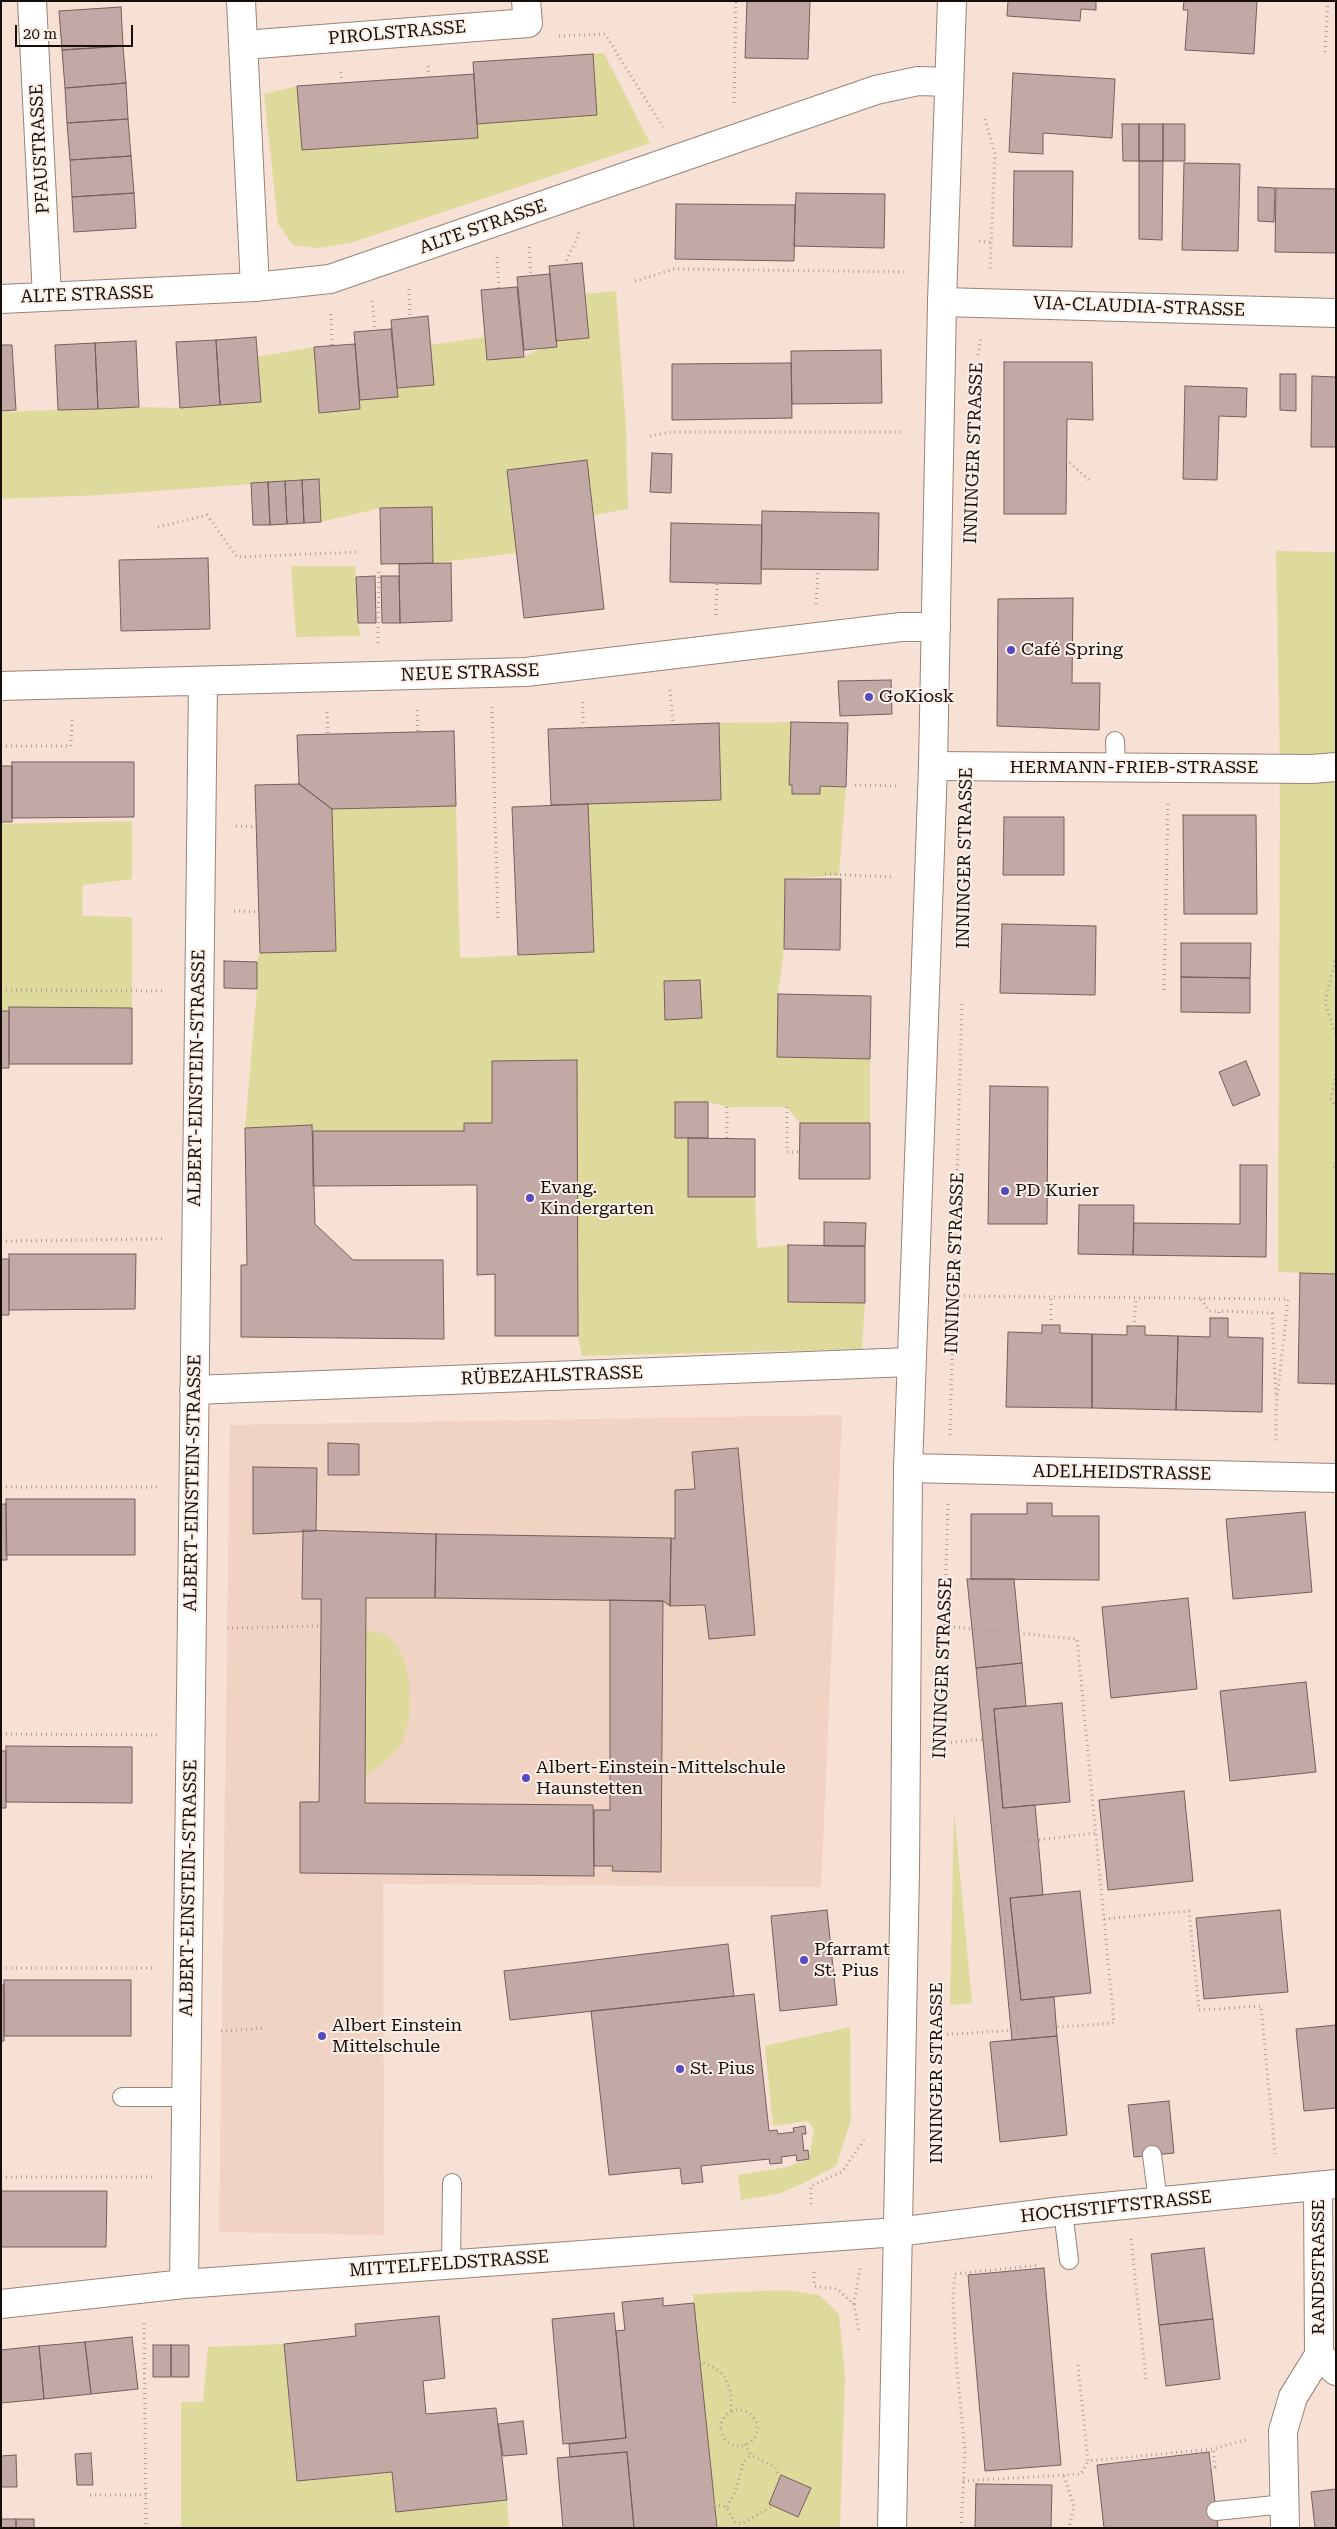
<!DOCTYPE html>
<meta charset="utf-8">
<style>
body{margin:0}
#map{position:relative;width:1337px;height:2529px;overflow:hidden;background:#f7e0d4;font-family:"Roboto Serif",serif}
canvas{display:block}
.frame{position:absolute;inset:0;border:2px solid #150e09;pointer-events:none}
.scale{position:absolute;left:15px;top:25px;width:118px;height:22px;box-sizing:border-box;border:2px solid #150e09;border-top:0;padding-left:6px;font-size:15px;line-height:18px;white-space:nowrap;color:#150e09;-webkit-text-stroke:4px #fdf0e8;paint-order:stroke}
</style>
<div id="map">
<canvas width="1337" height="2529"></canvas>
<div class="frame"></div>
<div class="scale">20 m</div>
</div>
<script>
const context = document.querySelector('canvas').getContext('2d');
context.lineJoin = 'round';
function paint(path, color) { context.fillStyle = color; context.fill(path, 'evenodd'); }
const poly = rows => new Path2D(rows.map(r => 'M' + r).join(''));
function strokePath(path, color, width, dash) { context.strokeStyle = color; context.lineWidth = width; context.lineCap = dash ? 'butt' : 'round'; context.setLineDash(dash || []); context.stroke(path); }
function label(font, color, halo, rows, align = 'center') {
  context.font = font + ' "Roboto Serif",serif'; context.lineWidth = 4; context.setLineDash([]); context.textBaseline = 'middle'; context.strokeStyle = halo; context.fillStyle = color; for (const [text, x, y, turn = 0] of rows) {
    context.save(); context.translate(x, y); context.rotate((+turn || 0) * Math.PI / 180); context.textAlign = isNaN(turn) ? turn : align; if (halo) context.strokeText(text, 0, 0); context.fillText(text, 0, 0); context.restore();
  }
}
const built = poly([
 [842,1415,821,1887,383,1884,384,2235,219,2232,230,1425]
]);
const green = poly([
 [604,53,650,143,350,243,317,248,293,245,278,224,264,94,297,86,302,150,478,138,477,124,597,115,593,54],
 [616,291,626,429,628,509,594,515,587,460,507,470,517,553,433,563,431,507,380,508,321,522,319,479,102,495,1,499,1,412,139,407,180,408,260,402,257,357,314,347,319,413,360,409,360,400,397,388,434,385,430,345,485,337,524,357,556,341,589,338,585,294],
 [1276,551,1336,552,1336,1274,1278,1272,1280,768],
 [291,566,355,566,358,623,361,636,296,637],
 [791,722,792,785,846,787,839,875,785,879,784,949,778,994,777,1057,870,1059,870,1123,800,1123,787,1107,727,1107,708,1102,676,1102,675,1138,688,1138,755,1197,757,1248,788,1245,788,1302,865,1303,862,1349,582,1356,578,1336,576,1060,492,1061,492,1123,464,1131,313,1131,312,1125,245,1128,257,989,257,962,260,953,335,951,332,809,456,806,460,958,593,952,588,804,721,800,719,723],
 [132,821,132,879,83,885,82,916,132,917,132,1008,9,1007,9,1011,1,1012,1,824],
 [366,1630,381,1633,391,1639,403,1657,409,1681,410,1713,402,1744,381,1766,365,1775],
 [954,1810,972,2003,950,2005],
 [850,2027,851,2120,836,2166,802,2184,777,2194,741,2200,738,2175,787,2167,809,2159,814,2130,808,2121,773,2126,765,2046],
 [786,2290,819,2295,839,2314,845,2376,840,2528,717,2528,693,2294],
 [284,2344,297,2481,392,2472,396,2512,507,2500,509,2528,181,2528,181,2402,203,2402,208,2347]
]);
const building = poly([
 [747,1,810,1,808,59,745,58,747,1],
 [1008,1,1096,1,1096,10,1081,9,1080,21,1007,16,1008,1],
 [1184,1,1257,1,1254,54,1185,50,1188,10,1183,10,1184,1],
 [121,7,123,46,62,50,59,11,121,7],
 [123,46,126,83,65,88,62,50,123,46],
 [593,54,597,115,477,124,473,62,593,54],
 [1013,73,1115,79,1112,138,1043,133,1043,154,1009,152,1013,73],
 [474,74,478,138,302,150,297,86,474,74],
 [126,83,128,119,67,123,65,88,126,83],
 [128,119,131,156,70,160,67,123,128,119],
 [1122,124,1139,124,1139,161,1123,161,1122,124],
 [1139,124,1163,124,1163,161,1139,161,1139,124],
 [1163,124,1185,124,1185,161,1163,161,1163,124],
 [131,156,134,193,72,197,70,160,131,156],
 [1139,161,1163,161,1162,240,1139,239,1139,161],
 [1184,163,1240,164,1238,251,1182,250,1184,163],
 [1014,171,1073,171,1072,247,1013,246,1014,171],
 [1258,187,1275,188,1274,222,1258,221,1258,187],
 [1276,188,1336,189,1336,253,1275,252,1276,188],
 [134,193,136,228,74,232,72,197,134,193],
 [796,193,885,194,884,248,794,246,796,193],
 [676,204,795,205,794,261,675,259,676,204],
 [582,263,589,338,556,341,549,266,582,263],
 [550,274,557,347,524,350,517,277,550,274],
 [517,287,524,357,487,360,481,290,517,287],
 [428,316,434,385,397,388,391,320,428,316],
 [391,329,398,397,360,400,354,332,391,329],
 [256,337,261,402,220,405,216,340,256,337],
 [216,340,220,405,180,408,176,342,216,340],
 [136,341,139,407,98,409,95,343,136,341],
 [95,343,98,409,58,410,55,345,95,343],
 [355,344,360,409,319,413,314,347,355,344],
 [1,345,12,345,16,410,1,411,1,345],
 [881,350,882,403,792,404,791,351,881,350],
 [1004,362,1092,362,1093,420,1067,419,1066,514,1004,514,1004,362],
 [791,363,792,418,672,420,672,364,791,363],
 [1280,374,1296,374,1296,411,1280,410,1280,374],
 [1312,376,1336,377,1336,447,1311,447,1312,376],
 [1185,386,1247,388,1246,417,1219,416,1217,480,1183,479,1185,386],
 [652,453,672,454,671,493,650,492,652,453],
 [587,460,604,609,524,618,507,470,587,460],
 [319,479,321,522,304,523,302,480,319,479],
 [302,480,304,523,287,524,285,481,302,480],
 [285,481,287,524,270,525,268,482,285,481],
 [268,482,270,525,253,525,251,483,268,482],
 [432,507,433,563,381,564,380,508,432,507],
 [762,511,879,513,878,570,761,569,762,511],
 [671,523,762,525,761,584,670,582,671,523],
 [208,558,210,629,121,631,119,560,208,558],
 [451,563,452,621,400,623,399,564,451,563],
 [375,576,376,623,358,623,356,577,375,576],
 [381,576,399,576,400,623,382,623,381,576],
 [1073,598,1072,683,1100,683,1099,730,997,726,998,599,1073,598],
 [891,680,892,714,840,716,838,681,891,680],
 [791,722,848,723,846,787,820,786,820,794,792,794,792,785,789,785,791,722],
 [719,723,721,800,551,805,548,729,719,723],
 [454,731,456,806,332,809,299,784,297,735,454,731],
 [12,762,134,762,134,817,12,818,12,762],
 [1,766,12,766,12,822,1,822,1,766],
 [299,784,332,809,336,951,260,953,255,785,299,784],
 [588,804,594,952,518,955,512,807,588,804],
 [1183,815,1256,815,1257,914,1184,914,1183,815],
 [1004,817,1064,817,1064,875,1003,875,1004,817],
 [785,879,841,879,840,950,784,949,785,879],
 [1002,924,1096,926,1095,995,1000,993,1002,924],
 [1181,943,1251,943,1250,978,1181,977,1181,943],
 [224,961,257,962,257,989,224,988,224,961],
 [1181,977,1250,978,1250,1013,1181,1012,1181,977],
 [700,980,702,1018,665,1020,664,981,700,980],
 [778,994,871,996,870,1059,777,1057,778,994],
 [9,1007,132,1008,132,1064,9,1064,9,1007],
 [1,1011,9,1011,9,1068,1,1068,1,1011],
 [577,1060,578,1336,495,1336,495,1274,477,1275,477,1185,313,1186,313,1131,464,1131,464,1123,492,1123,492,1061,577,1060],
 [1246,1061,1260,1095,1233,1106,1219,1072,1246,1061],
 [990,1086,1048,1087,1047,1224,988,1224,990,1086],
 [675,1102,708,1102,708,1138,675,1138,675,1102],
 [800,1123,870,1123,870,1179,799,1179,800,1123],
 [312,1125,315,1224,353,1260,443,1260,444,1339,241,1337,241,1265,247,1265,245,1128,312,1125],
 [688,1138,755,1139,755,1197,688,1197,688,1138],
 [1240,1165,1267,1165,1266,1257,1133,1255,1134,1223,1240,1224,1240,1165],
 [1079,1205,1134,1205,1133,1255,1078,1254,1079,1205],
 [824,1222,866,1223,865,1246,824,1246,824,1222],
 [788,1245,865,1246,865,1303,788,1302,788,1245],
 [9,1254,136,1254,135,1309,9,1310,9,1254],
 [1,1259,9,1259,9,1315,1,1315,1,1259],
 [1300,1273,1336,1274,1336,1384,1298,1383,1300,1273],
 [1210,1318,1228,1318,1228,1337,1263,1338,1262,1412,1176,1410,1178,1336,1210,1337,1210,1318],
 [1042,1325,1060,1325,1060,1333,1092,1334,1092,1408,1006,1407,1008,1332,1042,1333,1042,1325],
 [1127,1326,1145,1326,1145,1335,1178,1336,1176,1410,1092,1408,1092,1334,1127,1335,1127,1326],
 [328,1443,359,1444,359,1475,328,1475,328,1443],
 [738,1448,755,1635,709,1639,705,1605,670,1606,671,1538,675,1539,675,1490,695,1489,692,1452,738,1448],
 [253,1467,317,1468,316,1531,253,1534,253,1467],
 [6,1499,135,1499,135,1555,6,1555,6,1499],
 [1027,1503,1052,1503,1052,1516,1099,1516,1099,1580,971,1579,971,1514,1027,1514,1027,1503],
 [1,1504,6,1504,7,1560,1,1560,1,1504],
 [1305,1512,1312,1592,1233,1599,1226,1519,1305,1512],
 [303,1530,436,1534,435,1598,366,1598,365,1803,593,1805,594,1876,300,1873,300,1802,319,1802,321,1626,321,1599,302,1599,303,1530],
 [436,1534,671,1538,670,1606,663,1601,435,1598,436,1534],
 [967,1579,1014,1579,1022,1663,976,1668,967,1579],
 [1188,1598,1197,1689,1111,1698,1102,1607,1188,1598],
 [610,1600,663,1601,661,1872,612,1871,613,1866,594,1866,594,1810,610,1810,610,1600],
 [1022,1663,1026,1706,994,1709,1003,1808,1035,1805,1043,1895,1010,1898,1021,2000,1054,1997,1057,2036,1012,2040,976,1668,1022,1663],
 [1306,1682,1316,1772,1230,1781,1220,1691,1306,1682],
 [1062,1703,1070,1802,1003,1808,994,1709,1062,1703],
 [6,1746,132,1747,132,1803,6,1802,6,1746],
 [1,1751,6,1751,6,1808,1,1808,1,1751],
 [1184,1791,1193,1881,1108,1890,1099,1800,1184,1791],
 [1080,1891,1091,1993,1021,2000,1010,1898,1080,1891],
 [827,1910,837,2005,780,2011,771,1916,827,1910],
 [1280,1910,1288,1992,1204,1999,1196,1918,1280,1910],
 [728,1944,734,1996,510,2020,504,1971,728,1944],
 [4,1980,131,1980,131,2036,4,2036,4,1980],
 [1,1985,4,1985,4,2041,1,2041,1,1985],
 [754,1994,769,2131,777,2130,778,2134,794,2132,793,2128,805,2126,806,2134,802,2134,804,2151,808,2150,809,2159,797,2161,796,2155,781,2157,782,2163,770,2164,769,2159,701,2166,703,2182,682,2184,680,2168,609,2175,591,2011,754,1994],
 [1336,2025,1336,2108,1304,2111,1296,2029,1336,2025],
 [1057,2036,1067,2135,1000,2142,990,2042,1057,2036],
 [1169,2101,1174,2153,1134,2157,1128,2105,1169,2101],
 [1,2191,107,2191,106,2247,1,2247,1,2191],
 [1204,2248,1213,2319,1159,2325,1151,2254,1204,2248],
 [1044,2268,1061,2465,985,2471,968,2275,1044,2268],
 [663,2298,663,2306,694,2303,717,2528,634,2528,627,2452,570,2457,569,2444,626,2438,616,2331,625,2330,622,2302,663,2298],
 [614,2313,626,2438,563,2444,552,2319,614,2313],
 [439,2316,445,2378,423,2381,426,2414,496,2408,507,2500,396,2512,392,2472,297,2481,284,2344,356,2336,355,2324,439,2316],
 [1213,2319,1220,2379,1166,2386,1159,2325,1213,2319],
 [132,2337,138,2389,91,2394,85,2342,132,2337],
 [85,2342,91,2394,44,2399,39,2346,85,2342],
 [153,2345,171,2345,171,2377,153,2377,153,2345],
 [171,2345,189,2345,189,2377,171,2377,171,2345],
 [39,2346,44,2399,1,2403,1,2350,39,2346],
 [523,2421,527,2454,503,2456,498,2424,523,2421],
 [627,2452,634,2528,563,2528,557,2458,627,2452],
 [1209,2452,1218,2528,1104,2528,1097,2465,1209,2452],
 [91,2453,93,2485,77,2485,75,2454,91,2453],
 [16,2455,17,2487,1,2487,1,2456,16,2455],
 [781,2475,811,2488,798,2517,769,2504,781,2475],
 [976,2484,1052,2485,1051,2528,975,2528,976,2484],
 [1336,2489,1336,2528,1315,2528,1311,2492,1336,2489],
 [1,2519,16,2519,16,2528,1,2528,1,2519],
 [16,2519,34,2519,34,2528,16,2528,16,2519]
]);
const path = poly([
 [559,36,605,34,663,127],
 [1325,52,1328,1],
 [428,66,429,77],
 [341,72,342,83],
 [734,103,736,1],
 [985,119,995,154,990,269],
 [979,241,993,243],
 [529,247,531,276],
 [497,257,499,289],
 [564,265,579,235,578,229],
 [635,281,674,269,908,272],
 [409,289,410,318],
 [372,301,375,330],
 [331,314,332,346],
 [978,355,981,337],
 [650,436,672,432,904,432],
 [1066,459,1090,481],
 [158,527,207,515,237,557,357,552],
 [816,604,818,570],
 [716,615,717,583],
 [378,643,379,568],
 [670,690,673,724],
 [492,707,498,921],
 [417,710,418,732],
 [327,712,328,734],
 [583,728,583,701],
 [1,746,71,746,72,719],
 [855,785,897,786],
 [236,826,256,827],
 [825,874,894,877],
 [234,911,258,912],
 [1336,956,1325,1002,1336,1036],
 [1,990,164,991],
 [1164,990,1168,803],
 [1336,1074,1331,1099,1336,1107],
 [787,1107,787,1152,799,1152],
 [727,1138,727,1107],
 [1336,1163,1333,1167,1336,1169],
 [1,1241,162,1239],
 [954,1296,1288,1299,1276,1409,1276,1443],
 [1201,1299,1209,1311,1219,1311],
 [1219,1318,1219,1311,1272,1313,1276,1398],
 [1051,1325,1051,1297],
 [1134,1327,1136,1299],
 [950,1435,962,1001],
 [1,1487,158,1487],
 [944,1626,1077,1639,1114,2023,1018,2030,997,1845],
 [227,1628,321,1626],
 [944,1635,948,1504],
 [1,1734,158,1735],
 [941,1743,987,1739,997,1845,1096,1833],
 [1104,1919,1189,1911,1199,2010,1261,2006,1275,2154],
 [1,1968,155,1968],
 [221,2031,265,2028],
 [937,2035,1018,2030],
 [1,2177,152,2177],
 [811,2204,811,2186,842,2172,864,2140],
 [1131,2239,1146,2380],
 [814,2272,814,2286,837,2289,854,2304,859,2332],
 [854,2304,860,2268],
 [144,2323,146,2528],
 [699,2361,713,2367,724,2375,731,2393,731,2412],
 [1078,2365,1088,2461,1213,2449,1249,2439],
 '721 2428a18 18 0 1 1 36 0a18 18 0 1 1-36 0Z',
 [745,2444,751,2455,775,2467,780,2478],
 [1210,2466,1215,2467,1213,2449],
 [1064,2476,1074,2506,1069,2528],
 [963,2481,1081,2474,1088,2461],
 [90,2495,146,2495],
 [714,2505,727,2507,734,2522,741,2524,773,2506],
 [727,2507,736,2490,743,2463,751,2455],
 [961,2528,965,2452,956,2359,953,2297,955,2274,1040,2265]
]);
const service = poly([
 [1115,741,1116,768],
 [122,2097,186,2097],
 [1152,2155,1158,2201],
 [1063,2211,1069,2260],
 [451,2264,452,2183],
 [1216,2511,1285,2504]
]);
const minor = poly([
 [32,1,47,297],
 [241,1,255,287],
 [244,45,528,23,526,1],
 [1,299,255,287,330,279,876,90,918,81,949,82],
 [942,302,1336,313],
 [1,686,526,672,901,627,936,627],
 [933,766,1312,769,1336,767],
 [194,1390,910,1362],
 [908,1468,1336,1478],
 [1318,2186,1319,2355,1336,2371],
 [184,2284,203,681],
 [1,2304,184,2284,897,2232,1063,2211,1336,2184],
 [1285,2528,1283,2431,1293,2397,1319,2355]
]);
const secondary = poly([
 [892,2528,905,1871,908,1468,933,766,942,302,952,1]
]);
const markers = [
 [1011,650,5,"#544bc3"],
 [869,697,5,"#544bc3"],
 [1005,1191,5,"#544bc3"],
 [530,1198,5,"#544bc3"],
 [526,1778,5,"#544bc3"],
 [804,1960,5,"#544bc3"],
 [322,2036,5,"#544bc3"],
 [680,2069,5,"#544bc3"]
];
const streetNames = [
 ["PIROLSTRASSE",397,33,-5],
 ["PFAUSTRASSE",40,149,-93],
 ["ALTE STRASSE",483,227,-19],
 ["ALTE STRASSE",87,295,-2],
 ["VIA-CLAUDIA-STRASSE",1139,307,2],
 ["INNINGER STRASSE",974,453,-88],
 ["NEUE STRASSE",470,673,-2],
 ["HERMANN-FRIEB-STRASSE",1134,768],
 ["INNINGER STRASSE",965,858,-89],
 ["ALBERT-EINSTEIN-STRASSE",197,1078,-89],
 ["INNINGER STRASSE",955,1263,-88],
 ["RÜBEZAHLSTRASSE",552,1376,-2],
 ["ADELHEIDSTRASSE",1122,1473,1],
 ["ALBERT-EINSTEIN-STRASSE",193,1483,-89],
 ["INNINGER STRASSE",943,1668,-88],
 ["ALBERT-EINSTEIN-STRASSE",189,1888,-89],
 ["INNINGER STRASSE",937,2073,-90],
 ["HOCHSTIFTSTRASSE",1116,2207,-6],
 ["MITTELFELDSTRASSE",449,2264,-4],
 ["RANDSTRASSE",1319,2267,-90]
];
const poiNames = [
 ["Café Spring",1021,650],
 ["GoKiosk",879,697],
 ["Evang.",540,1188],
 ["Kindergarten",540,1209],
 ["PD Kurier",1015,1191],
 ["Albert-Einstein-Mittelschule",536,1768],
 ["Haunstetten",536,1789],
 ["Pfarramt",814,1950],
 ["St. Pius",814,1971],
 ["Albert Einstein",332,2026],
 ["Mittelschule",332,2047],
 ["St. Pius",690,2069]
];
paint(built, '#f0d3c2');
paint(green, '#deda9c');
paint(building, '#c2a9a6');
strokePath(building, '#755f5c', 1);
strokePath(service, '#988479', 20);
strokePath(minor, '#988479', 30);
strokePath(secondary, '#988479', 30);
strokePath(path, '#b19f95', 3, [1, 4]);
strokePath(service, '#fff', 18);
strokePath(minor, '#fff', 28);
strokePath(secondary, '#fff', 28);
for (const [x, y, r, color] of markers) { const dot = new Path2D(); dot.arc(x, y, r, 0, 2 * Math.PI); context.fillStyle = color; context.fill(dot); strokePath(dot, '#fdf0e8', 2); }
label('18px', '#150e09', '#fdf0e8', streetNames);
label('18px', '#150e09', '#fdf0e8', poiNames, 'left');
</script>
